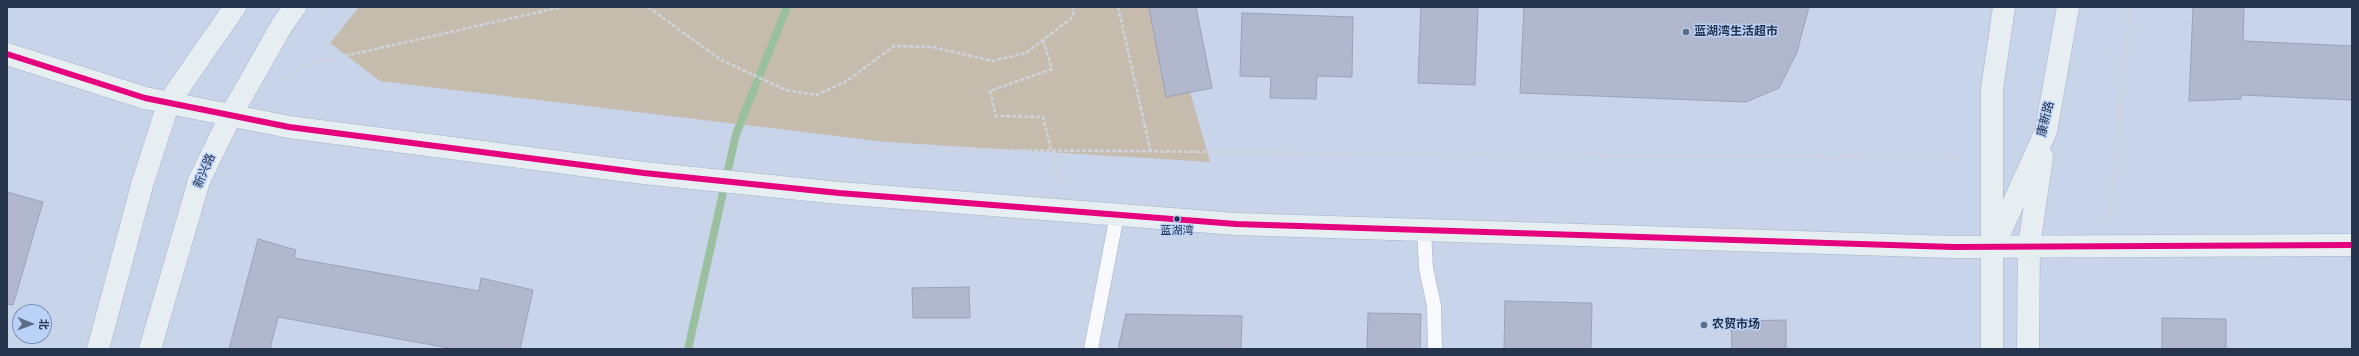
<!DOCTYPE html>
<meta charset="utf-8">
<style>
body{margin:0}
#map{position:relative;width:2359px;height:356px;overflow:hidden;background:#c8d4ea;font-family:"Varela Round","Noto Sans SC",sans-serif}
canvas{display:block}
.frame{position:absolute;inset:0;border:8px solid #26344e;pointer-events:none}
.north{position:absolute;left:12px;top:304px;width:40px;height:40px;box-sizing:border-box;background:#bad1f8;border:1px solid #7f92b4;border-radius:50%;rotate:91deg;font-size:11px;font-weight:700;line-height:16px;text-align:center;color:#26344e}
.north::after{content:'';display:block;margin:auto;width:14px;height:18px;background:#5f6c85;clip-path:polygon(50% 0,100% 100%,50% 72%,0 100%)}
</style>
<div id="map">
<canvas width="2359" height="356"></canvas>
<div class="frame"></div>
<div class="north">北</div>
</div>
<script>
const context = document.querySelector('canvas').getContext('2d');
context.lineJoin = 'round';
function paint(path, color) { context.fillStyle = color; context.fill(path, 'evenodd'); }
const poly = rows => new Path2D(rows.map(r => 'M' + r).join(''));
function strokePath(path, color, width, dash) { context.strokeStyle = color; context.lineWidth = width; context.lineCap = dash ? 'butt' : 'round'; context.setLineDash(dash || []); context.stroke(path); }
function label(font, color, halo, rows, align = 'center') {
  context.font = font + ' "Varela Round","Noto Sans SC",sans-serif'; context.lineWidth = 3; context.setLineDash([]); context.textBaseline = 'middle'; context.strokeStyle = halo; context.fillStyle = color; for (const [text, x, y, turn = 0] of rows) {
    context.save(); context.translate(x, y); context.rotate((+turn || 0) * Math.PI / 180); context.textAlign = isNaN(turn) ? turn : align; if (halo) context.strokeText(text, 0, 0); context.fillText(text, 0, 0); context.restore();
  }
}
const green = poly([
 [359,7,1166,7,1210,162,886,142,380,81,330,43]
]);
const stream = poly([
 [688,349,736,134,787,7]
]);
const building = poly([
 [1149,7,1196,7,1212,88,1166,97,1149,7],
 [1421,7,1478,7,1475,85,1418,83,1421,7],
 [1524,7,1809,7,1797,52,1779,88,1746,102,1520,93,1524,7],
 [2193,7,2244,7,2243,41,2352,46,2352,100,2241,95,2241,99,2189,101,2193,7],
 [1242,13,1353,17,1352,77,1317,76,1316,99,1270,98,1271,77,1240,76,1242,13],
 [7,192,43,202,13,305,7,304,7,192],
 [258,239,296,250,294,258,479,291,481,278,533,290,520,349,454,349,278,317,270,349,229,349,258,239],
 [969,287,970,318,913,318,912,288,969,287],
 [1505,301,1592,303,1591,349,1504,349,1505,301],
 [1368,313,1421,314,1420,349,1367,349,1368,313],
 [1126,314,1242,316,1241,349,1118,349,1126,314],
 [2162,318,2226,319,2226,349,2162,349,2162,318],
 [1786,320,1786,349,1732,349,1731,321,1786,320]
]);
const path = poly([
 [648,7,721,60,786,90,816,95,847,81,894,46,932,47,993,61,1026,53,1073,17,1074,7],
 [1118,7,1151,153],
 [1043,40,1052,69,990,91,996,116,1043,117,1060,185],
 [279,82,305,65,561,7],
 [866,149,1960,158],
 [2109,221,2130,7]
]);
const lane = poly([
 [1424,230,1426,268,1434,306,1435,349],
 [1091,349,1117,215]
]);
const secondary = poly([
 [7,54,145,98,289,127,644,173,839,193,1236,224,1953,247,2352,245],
 [1997,239,2046,131,2068,7],
 [98,349,142,185,169,102,235,7],
 [150,349,199,181,231,115,282,25,295,7],
 [1992,349,1992,89,2004,7],
 [2028,349,2029,246,2042,157]
]);
const bus1 = poly([
 [7,54,145,98,289,127,644,173,839,193,1236,224,1953,247,2352,245]
]);
const markers = [
 [1686,32,4,"#5f6c85"],
 [1177,219,3.5,"#26344e"],
 [1704,325,4,"#5f6c85"]
];
const busNames = [
 ["蓝湖湾",1177,231]
];
const poiNames = [
 ["蓝湖湾生活超市",1694,32],
 ["农贸市场",1712,325]
];
const streetNames = [
 ["康新路",2046,119,-76],
 ["新兴路",205,171,-67]
];
paint(green, '#c5bcad');
strokePath(stream, '#9ac0a0', 8);
paint(building, '#b1b8ce');
strokePath(building, '#9ba1b8', 1);
strokePath(lane, '#a6b2c8', 15);
strokePath(secondary, '#a6b2c8', 23);
strokePath(path, '#cfd3db', 2.5, [4, 2]);
strokePath(lane, '#f7f9fc', 14);
strokePath(secondary, '#e7eef2', 22);
strokePath(bus1, '#e5007d', 6);
for (const [x, y, r, color] of markers) { const dot = new Path2D(); dot.arc(x, y, r, 0, 2 * Math.PI); context.fillStyle = color; context.fill(dot); strokePath(dot, '#bad1f8', 1.5); }
label('11px', '#26344e', '#bad1f8', busNames);
label('bold 12px', '#26344e', '#bad1f8', poiNames, 'left');
label('12px', '#26344e', '#bad1f8', streetNames);
</script>
